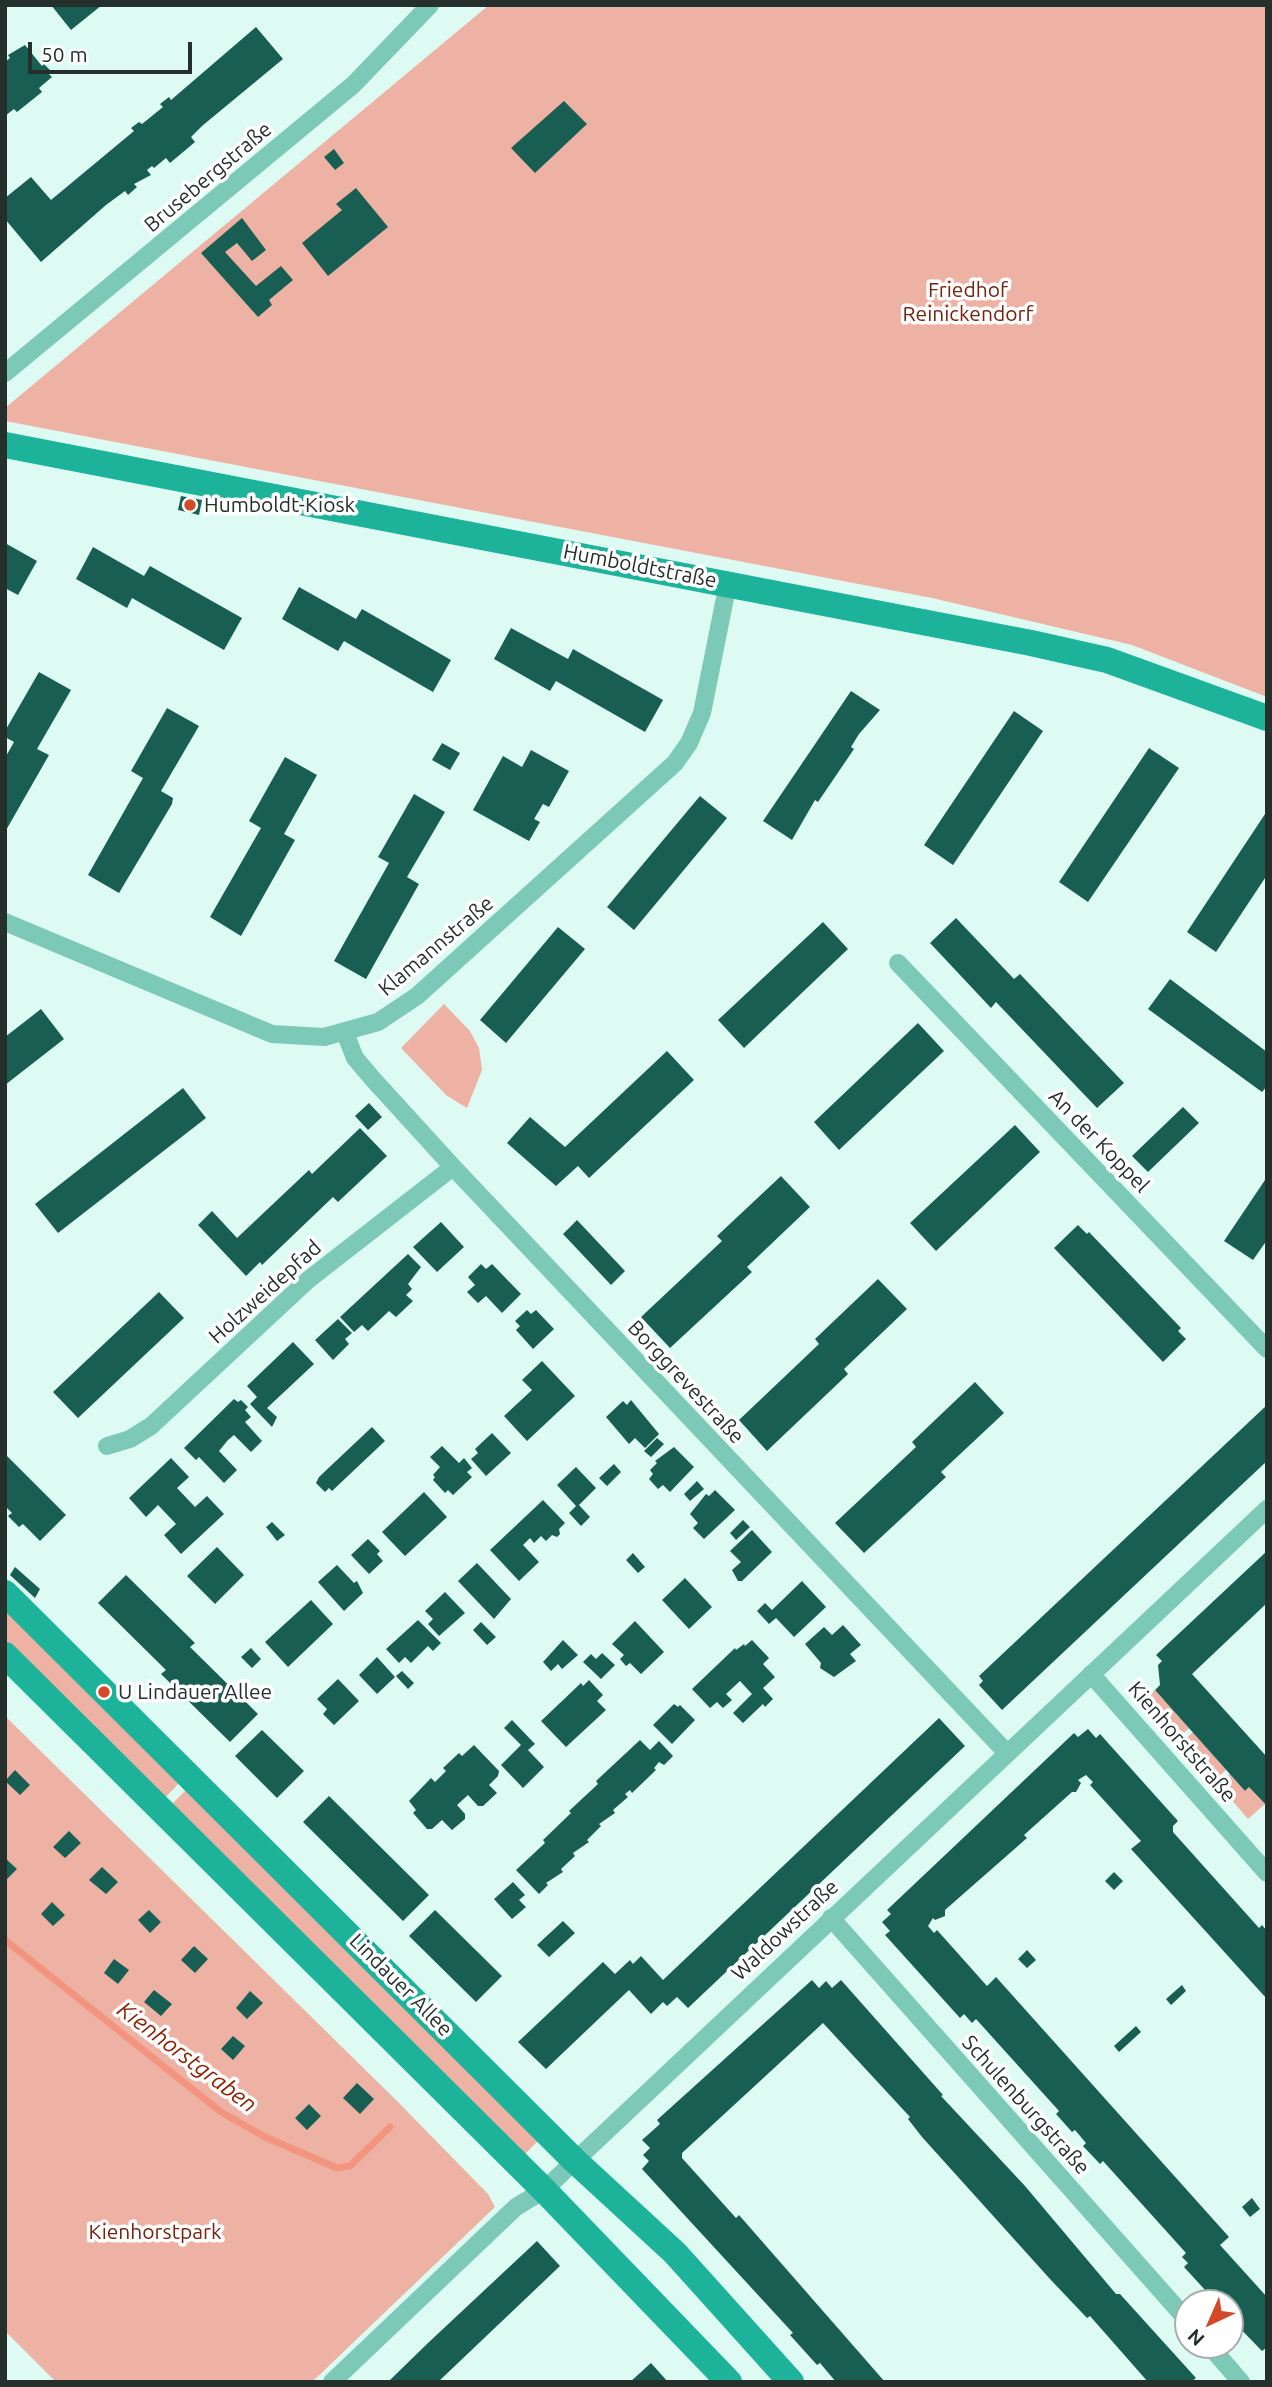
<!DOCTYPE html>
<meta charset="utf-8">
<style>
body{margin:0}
#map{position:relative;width:1272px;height:2387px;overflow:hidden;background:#defbf3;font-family:Ubuntu,sans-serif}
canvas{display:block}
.frame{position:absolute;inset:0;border:7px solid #25302d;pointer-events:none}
.north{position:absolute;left:1174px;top:2289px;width:70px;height:70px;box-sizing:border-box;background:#fff;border:2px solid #a8acab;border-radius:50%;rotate:224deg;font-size:19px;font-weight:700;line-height:28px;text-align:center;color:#25302d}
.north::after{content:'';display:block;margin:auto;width:24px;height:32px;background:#d44a29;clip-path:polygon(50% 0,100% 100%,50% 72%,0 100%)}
.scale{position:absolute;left:28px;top:42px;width:164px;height:32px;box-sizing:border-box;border:4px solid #25302d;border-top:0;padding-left:9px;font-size:21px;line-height:24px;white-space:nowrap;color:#25302d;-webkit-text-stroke:5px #fff;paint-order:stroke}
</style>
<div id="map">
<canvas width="1272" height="2387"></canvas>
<div class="frame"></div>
<div class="north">N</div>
<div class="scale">50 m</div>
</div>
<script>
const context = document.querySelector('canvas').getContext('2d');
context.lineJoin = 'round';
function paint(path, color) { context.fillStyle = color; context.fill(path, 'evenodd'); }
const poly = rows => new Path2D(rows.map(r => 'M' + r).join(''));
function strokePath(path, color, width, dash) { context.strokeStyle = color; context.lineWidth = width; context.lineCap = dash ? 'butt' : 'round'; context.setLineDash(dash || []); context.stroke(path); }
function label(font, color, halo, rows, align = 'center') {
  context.font = font + ' Ubuntu,sans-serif'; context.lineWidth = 7; context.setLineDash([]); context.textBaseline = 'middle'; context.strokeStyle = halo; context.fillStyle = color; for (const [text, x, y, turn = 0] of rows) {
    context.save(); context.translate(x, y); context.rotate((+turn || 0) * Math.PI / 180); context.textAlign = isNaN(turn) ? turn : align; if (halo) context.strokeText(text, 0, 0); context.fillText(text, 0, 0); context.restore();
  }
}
const green = poly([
 [489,5,1267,5,1267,697,1132,645,932,598,5,421,5,408],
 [444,1004,470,1031,479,1048,482,1070,467,1108,446,1095,401,1048],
 [5,1609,180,1782,164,1799,5,1641],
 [1155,1690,1189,1728,1178,1739,1143,1700],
 [5,1716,397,2101,488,2194,495,2207,312,2382,56,2382,5,2331],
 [1193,1732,1226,1770,1215,1780,1181,1743],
 [1230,1774,1245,1791,1249,1787,1265,1804,1248,1819,1218,1784],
 [187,1789,539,2140,523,2156,171,1805]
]);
const stream = poly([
 [5,1940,221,2112,265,2137,337,2168,350,2166,390,2127]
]);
const building = poly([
 [51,5,102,5,71,30],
 [256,27,283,59,202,126,191,137,195,142,170,163,166,158,154,168,152,166,147,170,151,175,134,184,137,187,128,195,125,191,106,205,41,262,5,219,5,198,31,177,51,200,134,131,131,128,139,122,142,124,163,107,160,104,169,97,171,100],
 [25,45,42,66,44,64,50,70,47,72,52,77,39,88,42,92,17,112,14,109,5,116,5,62,10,58,8,55],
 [564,101,587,124,535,173,511,148],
 [334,149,344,163,335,170,324,157],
 [356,188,388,227,328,276,302,243,342,210,336,204],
 [242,218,266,250,252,261,237,243,225,252,256,286,281,266,293,280,269,300,272,305,258,317,201,253],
 [181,496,202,500,199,515,178,510],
 [5,543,37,561,18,595,5,588],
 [93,547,144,576,150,566,242,618,224,650,132,598,127,608,76,579],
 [299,587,356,619,362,609,451,660,433,692,344,641,338,651,282,619],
 [511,628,568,659,573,649,663,700,645,732,556,681,550,691,494,659],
 [39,672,71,690,37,749,49,755,5,832,5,758,14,742,5,737,5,731],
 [851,691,880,710,859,734,851,747,854,749,818,802,815,800,792,840,763,821],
 [167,708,199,726,161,791,173,798,172,804,119,893,88,875,143,778,131,771],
 [1014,711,1043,731,953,865,924,845],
 [442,743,460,753,450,770,432,760],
 [1149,748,1179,768,1088,902,1059,882],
 [531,750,569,771,549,807,543,804,534,819,540,822,529,841,473,810,503,756,522,767],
 [285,757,317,775,284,834,295,840,241,936,210,917,261,828,249,821],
 [414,794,445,812,407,877,419,884,366,979,334,961,389,863,378,857],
 [700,796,727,818,634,930,607,907],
 [1267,811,1267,875,1216,952,1187,932],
 [956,918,1014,979,1020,974,1124,1083,1097,1108,996,1002,991,1008,930,943],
 [823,922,848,949,744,1048,718,1020],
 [558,927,585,949,506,1043,480,1020],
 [1170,979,1267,1052,1267,1086,1262,1092,1148,1009],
 [41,1009,64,1039,5,1085,5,1037],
 [918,1023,944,1051,839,1150,814,1122],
 [667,1051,694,1080,589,1178,578,1166,556,1186,507,1143,530,1117,565,1147],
 [183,1088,206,1118,58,1233,35,1204],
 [369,1103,382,1117,368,1130,355,1116],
 [1183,1107,1199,1123,1148,1172,1132,1156],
 [1015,1125,1040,1152,936,1251,910,1223],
 [360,1128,387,1156,338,1202,333,1197,262,1265,260,1262,246,1276,198,1225,212,1211,237,1238,309,1170,312,1174],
 [781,1176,810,1207,747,1267,752,1272,670,1348,641,1317,722,1241,717,1236],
 [1267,1177,1267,1240,1253,1260,1224,1241],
 [577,1220,625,1271,611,1285,563,1234],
 [441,1222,464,1247,437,1272,413,1247],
 [1078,1225,1087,1234,1089,1232,1181,1328,1178,1331,1186,1339,1163,1362,1054,1248],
 [408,1254,421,1267,408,1284,412,1289,406,1295,413,1301,396,1317,389,1311,368,1331,362,1325,354,1332,340,1317],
 [481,1264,486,1269,492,1264,521,1294,502,1313,486,1296,478,1303,467,1292,475,1285,468,1277],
 [878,1279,907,1309,844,1369,848,1374,767,1451,739,1420,819,1344,815,1339],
 [159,1292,184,1318,78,1418,53,1392],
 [527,1310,531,1314,536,1310,554,1329,533,1349,516,1330,520,1326,515,1321],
 [338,1319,352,1333,345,1339,349,1344,333,1360,315,1340],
 [293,1342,314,1364,267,1408,277,1417,272,1427,250,1404,257,1397,247,1386],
 [542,1361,575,1396,527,1441,504,1416,532,1390,522,1380],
 [975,1382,1004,1413,941,1472,946,1477,864,1553,835,1523,916,1447,912,1442],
 [234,1399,238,1402,241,1400,248,1407,245,1410,251,1417,245,1422,262,1441,251,1452,234,1435,228,1440,219,1451,237,1470,224,1483,199,1457,196,1460,184,1448],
 [631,1400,659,1434,645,1448,635,1438,629,1444,606,1417,623,1401,627,1405],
 [1267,1405,1267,1461,1002,1710,979,1685,983,1681,979,1676],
 [372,1427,385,1441,332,1491,329,1488,325,1492,316,1483,319,1477],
 [492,1433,511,1453,486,1476,471,1459,478,1453,475,1449],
 [657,1438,664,1444,651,1457,644,1451],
 [442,1446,459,1463,464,1458,472,1468,467,1472,472,1477,453,1495,448,1490,445,1493,433,1480,435,1477,433,1475,440,1467,430,1457],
 [674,1447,694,1467,670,1492,663,1485,658,1489,649,1479,653,1474,650,1470,657,1463,655,1461],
 [5,1454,66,1515,40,1541,23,1524,19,1527,8,1516,12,1513,5,1506],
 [171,1458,189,1477,177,1488,195,1507,207,1496,224,1514,181,1554,164,1535,176,1524,158,1505,146,1517,129,1498],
 [614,1464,621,1472,607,1486,599,1478],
 [576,1467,596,1488,579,1505,590,1517,581,1526,569,1513,576,1506,557,1485],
 [697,1481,704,1489,690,1501,684,1494],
 [715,1490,735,1510,704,1539,693,1528,698,1523,690,1514,706,1494,709,1496],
 [424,1492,447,1517,405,1556,382,1532],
 [543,1500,565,1523,559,1529,560,1534,557,1537,552,1535,546,1541,541,1536,534,1543,530,1538,523,1545,539,1562,519,1581,490,1550],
 [743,1520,750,1527,736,1540,730,1533],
 [272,1522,285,1535,277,1541,266,1527],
 [752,1530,772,1552,742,1581,738,1581,732,1570,741,1562,730,1551],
 [368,1539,380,1551,377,1554,383,1561,369,1574,351,1555],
 [217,1547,244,1575,215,1604,187,1576],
 [1267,1551,1267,1603,1192,1674,1267,1757,1267,1806,1249,1787,1245,1791,1155,1690,1160,1685,1158,1665,1162,1661,1156,1655],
 [633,1553,645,1567,638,1573,626,1560],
 [477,1563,511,1599,494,1619,458,1581],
 [337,1565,354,1583,357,1581,363,1593,344,1611,318,1582],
 [15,1567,40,1589,35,1598,10,1575],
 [126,1575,195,1643,190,1647,258,1714,230,1742,161,1674,166,1670,98,1603],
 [685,1578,712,1607,689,1629,662,1600],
 [802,1581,826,1607,794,1637,776,1618,769,1624,757,1611,765,1603,772,1610],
 [445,1592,465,1613,439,1636,428,1624,433,1619,425,1611],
 [311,1600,333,1624,288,1667,265,1642],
 [418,1620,441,1643,433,1651,428,1646,411,1663,405,1657,399,1663,386,1649],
 [635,1621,664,1652,641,1674,630,1663,626,1666,620,1659,624,1655,612,1644],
 [481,1622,496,1637,487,1645,473,1630],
 [843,1625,861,1645,850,1654,856,1661,834,1677,820,1668,821,1663,805,1644,824,1627,832,1635],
 [563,1640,578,1655,562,1669,558,1664,551,1671,543,1662],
 [752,1640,769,1658,763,1664,775,1677,763,1688,773,1699,765,1707,763,1704,743,1723,733,1713,752,1694,740,1681,726,1694,732,1700,723,1708,717,1702,710,1708,692,1689,735,1648,736,1650,744,1644,745,1646],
 [251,1648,261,1659,252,1668,241,1657],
 [602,1653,615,1665,601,1679,583,1662,591,1654,596,1659],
 [377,1657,395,1677,377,1694,359,1675],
 [402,1671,414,1683,408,1689,396,1676],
 [338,1679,359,1701,334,1725,323,1714,327,1709,317,1699],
 [589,1680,603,1695,597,1701,606,1710,566,1747,541,1721,581,1683,583,1686],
 [674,1704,678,1707,680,1705,695,1720,672,1744,653,1725],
 [939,1718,965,1746,688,2008,677,1997,667,2006,663,2002,651,2014,629,1990,546,2069,518,2042,603,1962,615,1974,630,1960,633,1964,641,1956,663,1980],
 [512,1720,535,1744,528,1750,544,1767,523,1788,501,1765,521,1745,504,1728],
 [1088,1729,1096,1738,1100,1734,1178,1821,1173,1826,1173,1832,1259,1928,1262,1925,1267,1931,1267,1999,1131,1849,1141,1841,1090,1785,1093,1782,1086,1775,1078,1780,1081,1783,1076,1792,1072,1792,1024,1835,1027,1838,945,1910,945,1916,935,1920,933,1918,928,1926,934,1933,937,1930,987,1986,996,1977,1229,2237,1220,2245,1267,2297,1267,2347,1262,2351,1230,2318,1230,2303,1217,2303,1184,2267,1188,2263,1182,2257,1186,2253,1103,2161,1100,2164,1083,2146,1086,2143,1075,2130,1072,2132,1056,2114,1059,2111,976,2019,972,2023,964,2014,960,2018,885,1935,890,1931,882,1922,891,1914,887,1910,1074,1733,1078,1737],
 [262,1730,304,1771,277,1798,235,1756],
 [640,1740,650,1750,659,1741,673,1756,664,1765,659,1762,654,1768,656,1770,632,1793,630,1790,625,1794,628,1797,613,1810,615,1813,599,1824,601,1826,587,1840,589,1842,573,1853,575,1856,561,1869,563,1872,546,1883,548,1885,539,1894,516,1870,545,1843,543,1840,571,1813,569,1811,598,1784,596,1781],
 [474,1745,499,1771,498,1776,489,1785,497,1793,483,1806,478,1806,468,1795,457,1805,465,1814,465,1819,452,1830,442,1820,432,1829,427,1829,413,1813,416,1810,409,1801,431,1778,435,1782,446,1771,443,1768,459,1753,462,1756],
 [15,1770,30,1785,20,1795,5,1781],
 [329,1796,429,1895,403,1921,303,1822],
 [69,1831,81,1843,65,1858,53,1847],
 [5,1858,17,1869,5,1881],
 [102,1867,118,1882,106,1894,89,1880],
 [1114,1872,1123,1881,1114,1890,1105,1881],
 [513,1882,525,1895,519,1900,526,1907,512,1919,494,1899],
 [52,1902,65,1915,53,1926,41,1914],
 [149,1910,161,1922,150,1933,138,1920],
 [435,1910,502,1976,476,2002,409,1936],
 [563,1921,575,1933,549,1957,537,1945],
 [194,1946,208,1959,195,1973,181,1960],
 [1027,1950,1036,1960,1027,1968,1018,1959],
 [114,1959,129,1970,118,1984,104,1973],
 [812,1980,819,1988,826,1981,832,1988,841,1980,943,2095,941,2096,1025,2186,1116,2294,1120,2294,1196,2378,1191,2382,1148,2382,1090,2316,1087,2318,1050,2279,922,2137,908,2119,910,2117,823,2023,682,2153,682,2158,736,2218,739,2215,885,2382,836,2382,820,2363,817,2365,790,2335,793,2333,642,2169,649,2161,643,2155,650,2148,642,2140,660,2124,657,2120],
 [1182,1985,1186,1991,1171,2005,1166,1999],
 [154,1990,172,2004,161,2016,144,2002],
 [250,1991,263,2003,247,2019,236,2008],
 [1136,2026,1141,2032,1119,2052,1114,2046],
 [233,2036,245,2046,233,2060,221,2049],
 [357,2083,374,2099,360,2114,343,2098],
 [309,2104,321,2116,307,2130,295,2118],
 [1252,2198,1260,2209,1250,2217,1242,2207],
 [537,2241,560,2266,438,2382,392,2382,390,2380,428,2343],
 [651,2363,668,2382,630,2382]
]);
const street = poly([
 [5,373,353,85,430,5],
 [5,922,272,1034,324,1037,378,1022,417,996,675,763,689,743,702,713,728,583],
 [898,963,1267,1349],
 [345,1033,355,1058,371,1077,453,1167,1006,1752],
 [107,1446,130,1439,151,1426,308,1280,453,1167],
 [1091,1674,1267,1873],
 [831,1918,1188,2321],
 [1209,2345,1241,2382],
 [332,2382,516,2207,544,2190,1267,1509]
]);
const secondary = poly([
 [5,445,1031,643,1107,660,1267,718],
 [5,1593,574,2160,675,2253,791,2382],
 [5,1655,544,2190,729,2382]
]);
const markers = [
 [190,505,7,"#d44a29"],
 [104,1692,7,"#d44a29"]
];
const streetNames = [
 ["Brusebergstraße",208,177,-40],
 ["Humboldtstraße",640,566,11],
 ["Klamannstraße",436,946,-40],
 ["An der Koppel",1099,1141,46],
 ["Holzweidepfad",265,1292,-42],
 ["Borggrevestraße",686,1382,47],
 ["Kienhorststraße",1182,1742,49],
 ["Waldowstraße",785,1930,-43],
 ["Lindauer Allee",401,1985,45],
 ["Schulenburgstraße",1026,2105,48]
];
const parkNames = [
 ["Friedhof",968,290],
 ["Reinickendorf",968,314],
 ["Kienhorstpark",155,2232]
];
const poiNames = [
 ["Humboldt-Kiosk",204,505],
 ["U Lindauer Allee",118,1692]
];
const waterNames = [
 ["Kienhorstgraben",187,2057,37]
];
paint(green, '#edb2a3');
strokePath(stream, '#f3957e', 7);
paint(building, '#185e52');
strokePath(street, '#7dc9b8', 18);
strokePath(secondary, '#1db39b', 26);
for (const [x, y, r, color] of markers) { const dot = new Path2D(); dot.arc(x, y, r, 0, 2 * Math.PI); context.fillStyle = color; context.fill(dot); strokePath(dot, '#fff', 2.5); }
label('21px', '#25302d', '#fff', streetNames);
label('21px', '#75230f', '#fff', parkNames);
label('21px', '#25302d', '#fff', poiNames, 'left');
label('italic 23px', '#8c1f00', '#fff', waterNames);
</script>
